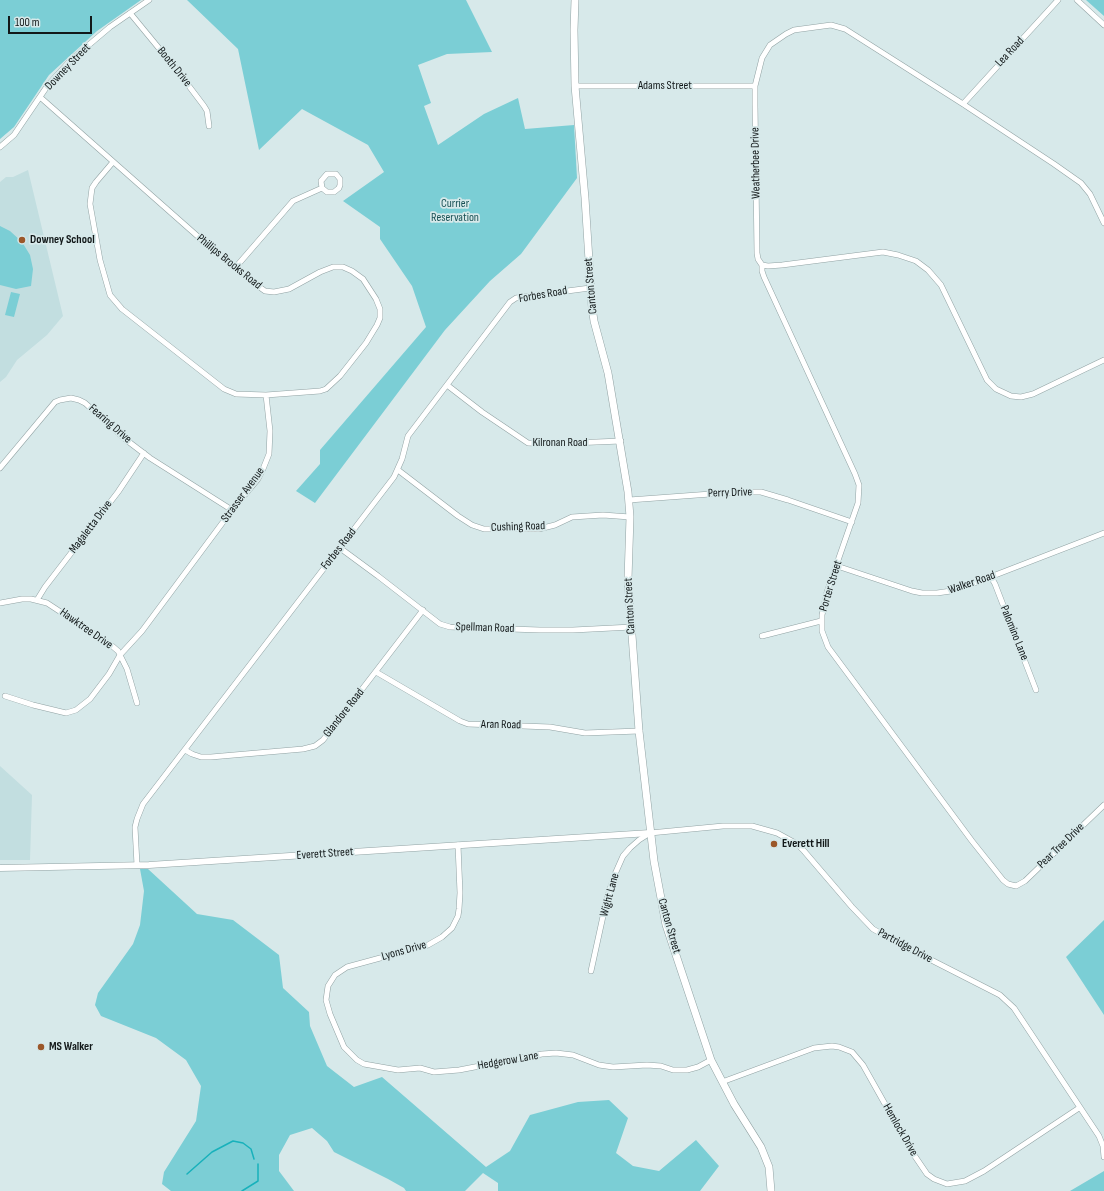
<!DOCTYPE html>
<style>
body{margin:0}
#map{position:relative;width:1104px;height:1191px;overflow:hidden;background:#d7e9ea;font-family:"Sofia Sans Condensed",sans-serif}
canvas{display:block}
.scale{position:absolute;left:8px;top:16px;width:84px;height:18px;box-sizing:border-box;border:2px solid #121819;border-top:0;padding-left:5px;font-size:12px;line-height:14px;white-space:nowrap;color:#121819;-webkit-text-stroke:3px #d7e9ea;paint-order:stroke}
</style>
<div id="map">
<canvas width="1104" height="1191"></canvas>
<div class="scale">100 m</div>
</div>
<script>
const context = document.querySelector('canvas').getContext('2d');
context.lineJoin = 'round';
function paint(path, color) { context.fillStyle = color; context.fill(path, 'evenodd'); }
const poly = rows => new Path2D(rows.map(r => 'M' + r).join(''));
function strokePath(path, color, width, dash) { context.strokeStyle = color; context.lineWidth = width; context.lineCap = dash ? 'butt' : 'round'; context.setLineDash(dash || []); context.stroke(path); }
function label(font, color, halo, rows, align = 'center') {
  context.font = font + ' "Sofia Sans Condensed",sans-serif'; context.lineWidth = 3.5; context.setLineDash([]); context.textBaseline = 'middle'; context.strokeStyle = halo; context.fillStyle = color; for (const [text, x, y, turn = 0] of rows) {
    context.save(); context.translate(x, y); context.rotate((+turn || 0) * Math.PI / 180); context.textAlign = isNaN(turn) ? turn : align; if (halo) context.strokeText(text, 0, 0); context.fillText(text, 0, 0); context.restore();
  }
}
const built = poly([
 [28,170,63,316,47,335,17,360,6,377,0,382,0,182,6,177,13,177],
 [0,766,32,795,30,860,0,860]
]);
const green = poly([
 [0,0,141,0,97,31,49,75,14,127,0,139],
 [187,0,466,0,492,52,447,54,418,65,431,103,424,106,438,145,484,114,518,98,525,129,574,125,577,178,521,254,490,281,445,330,315,503,296,491,320,464,320,450,426,327,412,286,380,239,380,227,343,201,384,172,368,145,302,109,259,150,238,49],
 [1086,0,1104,0,1104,16],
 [0,226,10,231,22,242,30,255,33,269,31,286,16,289,0,285],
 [11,292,20,294,14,317,5,315],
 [140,869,148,869,197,914,233,920,279,955,283,988,309,1012,310,1026,327,1066,354,1087,382,1077,486,1167,510,1151,530,1115,578,1102,609,1100,628,1118,616,1153,633,1166,659,1171,696,1140,719,1166,700,1191,498,1191,498,1183,483,1173,465,1191,406,1191,404,1188,388,1179,334,1152,327,1141,312,1128,290,1135,279,1155,279,1171,294,1191,171,1191,162,1184,164,1172,196,1121,201,1086,186,1060,156,1038,101,1016,95,1005,98,993,133,944,140,925,144,891],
 [1104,920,1104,1015,1066,957],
 [1104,1171,1104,1191,1070,1191]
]);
const stream = poly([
 [187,1174,212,1152,233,1141,243,1143,251,1149,254,1159],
 [242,1191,258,1181,258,1164]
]);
const minor = poly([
 [1077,0,1104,25],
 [130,13,176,69,204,106,207,111,209,126],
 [575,86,755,86],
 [40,97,211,248,258,286,265,291,274,292,289,289,320,272,333,267,343,267,352,271,363,279,376,299,380,309,380,318,377,325,366,343,340,376,326,389,320,391,266,395],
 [963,104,1058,0],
 [0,147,14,135,48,85,71,60,110,27,149,0],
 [1104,223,1090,194,1081,183,1054,164,963,104,845,29,831,25,794,30,786,34,770,45,762,58,755,86,755,105,757,253,758,259,762,265,768,266,782,265,883,252,898,255,916,261,928,270,941,285,987,380,996,389,1011,396,1021,397,1033,394,1104,360],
 [762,265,762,271,764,277,855,474,859,485,858,503,827,592,822,615,822,631,828,647,972,841,1003,880,1008,884,1016,886,1025,881,1104,805],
 [235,268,293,201,322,188,327,192,334,192,339,188,340,185,340,179,336,174,327,174,321,181,322,188],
 [447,385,482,412,528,443,548,444,621,441],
 [0,468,55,402,60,400,71,398,79,400,85,403,125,439,150,458,232,510],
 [398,470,458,516,472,525,484,529,539,529,555,525,572,517,603,515,630,517],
 [629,500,738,492,761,492,788,500,852,522],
 [340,548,378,576,440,624,450,627,540,630,573,630,632,627],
 [837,566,912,591,922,593,937,593,951,591,972,584,1104,533],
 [991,577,995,584,1036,690],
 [37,600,45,587,118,492,144,453],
 [0,603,22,599,31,599,47,603,111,645,118,651,127,669,137,703],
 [762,636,821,621],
 [376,672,460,721,468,724,550,727,585,733,639,731],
 [5,696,33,705,66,713,76,710,90,699,109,674,120,655,142,631,232,510,258,479,263,469,269,454,270,431,266,395,236,394,224,389,122,309,110,295,100,260,90,204,92,188,96,182,113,162],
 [185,750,192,754,201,757,211,757,303,749,315,746,323,740,423,610],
 [458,845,460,893,459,909,458,916,452,928,442,937,428,945,347,967,335,975,328,986,326,1000,330,1014,344,1047,357,1060,364,1064,398,1070,420,1068,434,1072,459,1070,542,1054,556,1053,573,1055,599,1065,613,1067,647,1065,661,1066,673,1070,687,1070,698,1067,711,1060],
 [137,865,135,827,137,819,143,804,394,477,402,459,408,436,510,302,516,298,529,296,590,288],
 [591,971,607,898,615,874,623,856,630,848,639,840,650,833,723,826,752,826,777,833,797,844,804,851,852,907,873,929,896,942,1000,995,1014,1008,1099,1136,1103,1146,1104,1157],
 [722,1082,814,1048,832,1046,839,1047,852,1052,863,1065,912,1152,927,1174,934,1179,947,1184,965,1181,984,1171,1079,1108]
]);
const tertiary = poly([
 [0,868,149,865,650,833]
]);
const secondary = poly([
 [575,0,574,30,575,86,585,198,592,307,594,321,608,373,628,492,630,517,628,579,629,594,639,731,654,861,666,925,711,1060,734,1104,761,1147,769,1167,771,1191]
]);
const markers = [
 [22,240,4,"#9b5729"],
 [774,844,4,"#9b5729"],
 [41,1047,4,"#9b5729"]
];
const streetNames = [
 ["Lea Road",1010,52,-47],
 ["Downey Street",68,67,-46],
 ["Booth Drive",174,67,51],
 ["Adams Street",665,86],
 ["Weatherbee Drive",756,163,-91],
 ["Phillips Brooks Road",229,262,39],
 ["Canton Street",591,286,-95],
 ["Forbes Road",543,295,-10],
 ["Fearing Drive",110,424,41],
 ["Kilronan Road",560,443],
 ["Perry Drive",730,493,-2],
 ["Strasser Avenue",243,495,-54],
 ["Magaletta Drive",91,527,-53],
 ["Cushing Road",518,527,-2],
 ["Forbes Road",339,549,-52],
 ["Walker Road",972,583,-19],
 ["Porter Street",831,586,-73],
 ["Canton Street",630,606,-93],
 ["Spellman Road",485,628,2],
 ["Hawktree Drive",86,629,35],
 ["Palomino Lane",1014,633,68],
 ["Glandore Road",344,713,-52],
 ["Aran Road",501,725,1],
 ["Pear Tree Drive",1061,846,-44],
 ["Everett Street",325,854,-4],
 ["Wight Lane",610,895,-75],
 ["Canton Street",669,926,74],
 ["Partridge Drive",905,946,28],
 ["Lyons Drive",404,951,-16],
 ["Hedgerow Lane",508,1061,-10],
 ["Hemlock Drive",900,1130,60]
];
const parkNames = [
 ["Currier",455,204],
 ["Reservation",455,218]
];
const poiNames = [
 ["Downey School",30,240],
 ["Everett Hill",782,844],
 ["MS Walker",49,1047]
];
paint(built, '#c2dee0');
paint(green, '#7bced5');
strokePath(stream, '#18b1bb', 1.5);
strokePath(minor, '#91a2a3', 6);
strokePath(tertiary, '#91a2a3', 7);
strokePath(secondary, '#91a2a3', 8);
strokePath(minor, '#fff', 5);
strokePath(tertiary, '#fff', 6);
strokePath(secondary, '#fff', 7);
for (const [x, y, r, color] of markers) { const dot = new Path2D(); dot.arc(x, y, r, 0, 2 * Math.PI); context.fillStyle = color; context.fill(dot); strokePath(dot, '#d7e9ea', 1.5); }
label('12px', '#121819', '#d7e9ea', streetNames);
label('12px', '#175054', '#d7e9ea', parkNames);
label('bold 12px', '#121819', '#d7e9ea', poiNames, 'left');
</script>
